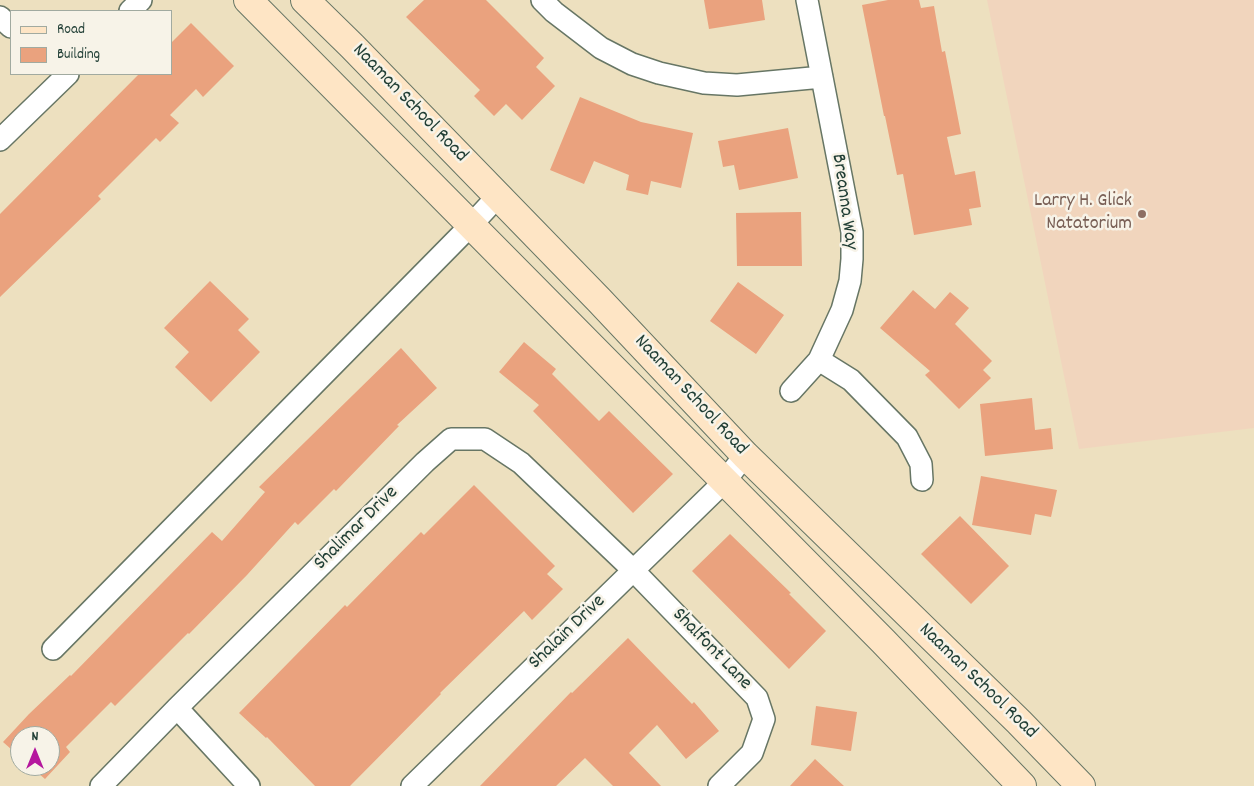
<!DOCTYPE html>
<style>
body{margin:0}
#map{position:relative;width:1254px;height:786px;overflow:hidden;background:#ede0bf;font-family:Dekko,sans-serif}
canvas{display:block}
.legend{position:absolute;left:10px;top:10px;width:162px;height:65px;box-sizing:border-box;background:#f7f3e8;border:1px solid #a1aaa0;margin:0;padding:6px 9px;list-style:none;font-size:15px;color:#1f3d34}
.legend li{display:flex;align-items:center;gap:10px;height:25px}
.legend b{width:25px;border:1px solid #a1aaa0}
.north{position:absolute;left:10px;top:726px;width:50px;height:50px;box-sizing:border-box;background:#f7f3e8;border:1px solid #a1aaa0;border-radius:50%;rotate:0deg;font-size:14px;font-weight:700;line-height:20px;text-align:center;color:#1f3d34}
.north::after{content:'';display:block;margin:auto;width:18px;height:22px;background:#b5179e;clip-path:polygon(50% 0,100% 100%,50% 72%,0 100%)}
</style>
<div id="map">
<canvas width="1254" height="786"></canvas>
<ul class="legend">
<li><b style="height:6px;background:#fee5c5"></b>Road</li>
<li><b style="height:14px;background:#eaa27e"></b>Building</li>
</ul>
<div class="north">N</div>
</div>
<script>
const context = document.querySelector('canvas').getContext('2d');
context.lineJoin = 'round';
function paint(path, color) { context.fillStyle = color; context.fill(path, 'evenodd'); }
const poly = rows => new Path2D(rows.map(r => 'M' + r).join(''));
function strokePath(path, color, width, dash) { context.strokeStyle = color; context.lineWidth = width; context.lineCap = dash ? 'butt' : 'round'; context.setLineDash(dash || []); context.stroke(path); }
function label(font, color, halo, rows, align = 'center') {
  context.font = font + ' Dekko,sans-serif'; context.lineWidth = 5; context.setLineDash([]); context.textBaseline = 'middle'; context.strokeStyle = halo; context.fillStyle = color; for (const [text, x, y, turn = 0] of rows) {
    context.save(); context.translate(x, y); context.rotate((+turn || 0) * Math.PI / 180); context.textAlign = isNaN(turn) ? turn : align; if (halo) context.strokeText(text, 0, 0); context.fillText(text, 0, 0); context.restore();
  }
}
const built = poly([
 [987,0,1254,0,1254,428,1079,449]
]);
const building = poly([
 [424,0,486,0,544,58,536,67,555,86,522,120,506,104,494,116,474,96,480,90,406,17],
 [704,0,762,0,765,20,709,29],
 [888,0,919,0,921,8,934,6,942,52,945,51,961,134,947,137,955,175,975,171,981,207,969,209,972,225,914,235,903,174,897,175,885,116,884,116,862,5],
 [191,23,234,66,203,97,196,89,170,115,179,123,160,142,156,138,98,196,101,199,0,297,0,214,139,74,171,74,171,43],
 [580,97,641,122,693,133,681,188,651,181,648,195,626,190,629,175,594,161,584,184,550,170],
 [788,128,798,178,739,190,734,165,723,167,718,141],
 [801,212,802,266,737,266,736,213],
 [210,281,249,319,238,330,260,352,211,402,175,367,189,352,164,328],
 [738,282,784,315,756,354,710,321],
 [913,290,935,309,950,292,969,308,955,324,992,361,983,370,991,378,959,409,925,375,930,371,880,328],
 [524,342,556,369,552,374,599,421,609,411,673,474,633,513,533,411,539,405,499,372],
 [401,348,437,388,397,425,399,426,336,491,334,489,298,525,295,522,247,575,189,634,188,633,115,706,111,702,66,747,70,752,45,779,30,766,50,766,50,736,20,736,20,757,3,742,29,714,70,675,71,676,114,632,212,532,222,541,265,492,259,487],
 [1032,398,1035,430,1051,428,1053,449,985,456,980,404],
 [981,476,1057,490,1051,517,1035,514,1031,535,972,525],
 [474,485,555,566,547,574,563,589,532,620,524,611,440,693,441,694,350,786,315,786,267,737,266,738,239,713,345,605,347,607,421,532,424,535],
 [960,516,1009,566,971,604,921,554],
 [730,534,791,593,789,594,826,631,789,669,692,571],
 [628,638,692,704,694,702,719,731,686,759,657,725,629,753,661,786,613,786,585,758,556,786,480,786,571,692,572,693],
 [816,706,857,712,851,751,811,745],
 [815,759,844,786,790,786]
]);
const street = poly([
 [542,0,554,12,601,48,632,64,659,73,704,83,737,85,822,77],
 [130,11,141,0],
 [0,17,11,27],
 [0,140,68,74],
 [819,360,851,380,907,437,921,464,922,480],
 [791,391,819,360,842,310,850,281,852,259,852,232,807,0],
 [53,649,471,225,498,196],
 [177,708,249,786],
 [101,786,177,708,425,462,451,439,485,439,521,463,633,570,757,698,764,719,752,753,719,786],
 [412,786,725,481,745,455]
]);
const secondary = poly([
 [248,0,883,641,1022,786],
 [305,0,352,46,599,300,745,455,1019,722,1081,786]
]);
const markers = [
 [1142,214,5,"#8d6e63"]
];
const streetNames = [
 ["Naaman School Road",409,104,46],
 ["Breanna Way",843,202,82],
 ["Naaman School Road",690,396,47],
 ["Shalimar Drive",357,529,-45],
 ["Shalain Drive",568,633,-44],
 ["Shalfont Lane",711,650,46],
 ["Naaman School Road",977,682,44]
];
const educationNames = [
 ["Larry H. Glick",1132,202],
 ["Natatorium",1132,225]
];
paint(built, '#f1d5bd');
paint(building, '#eaa27e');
strokePath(street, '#677665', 24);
strokePath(secondary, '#677665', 30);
strokePath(street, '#fff', 21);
strokePath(secondary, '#fee5c5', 28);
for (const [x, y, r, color] of markers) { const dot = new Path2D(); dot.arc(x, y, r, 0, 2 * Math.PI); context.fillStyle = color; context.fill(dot); strokePath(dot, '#f7f3e8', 2); }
label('20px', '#1f3d34', '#f7f3e8', streetNames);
label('20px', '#785e54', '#f7f3e8', educationNames, 'right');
</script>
